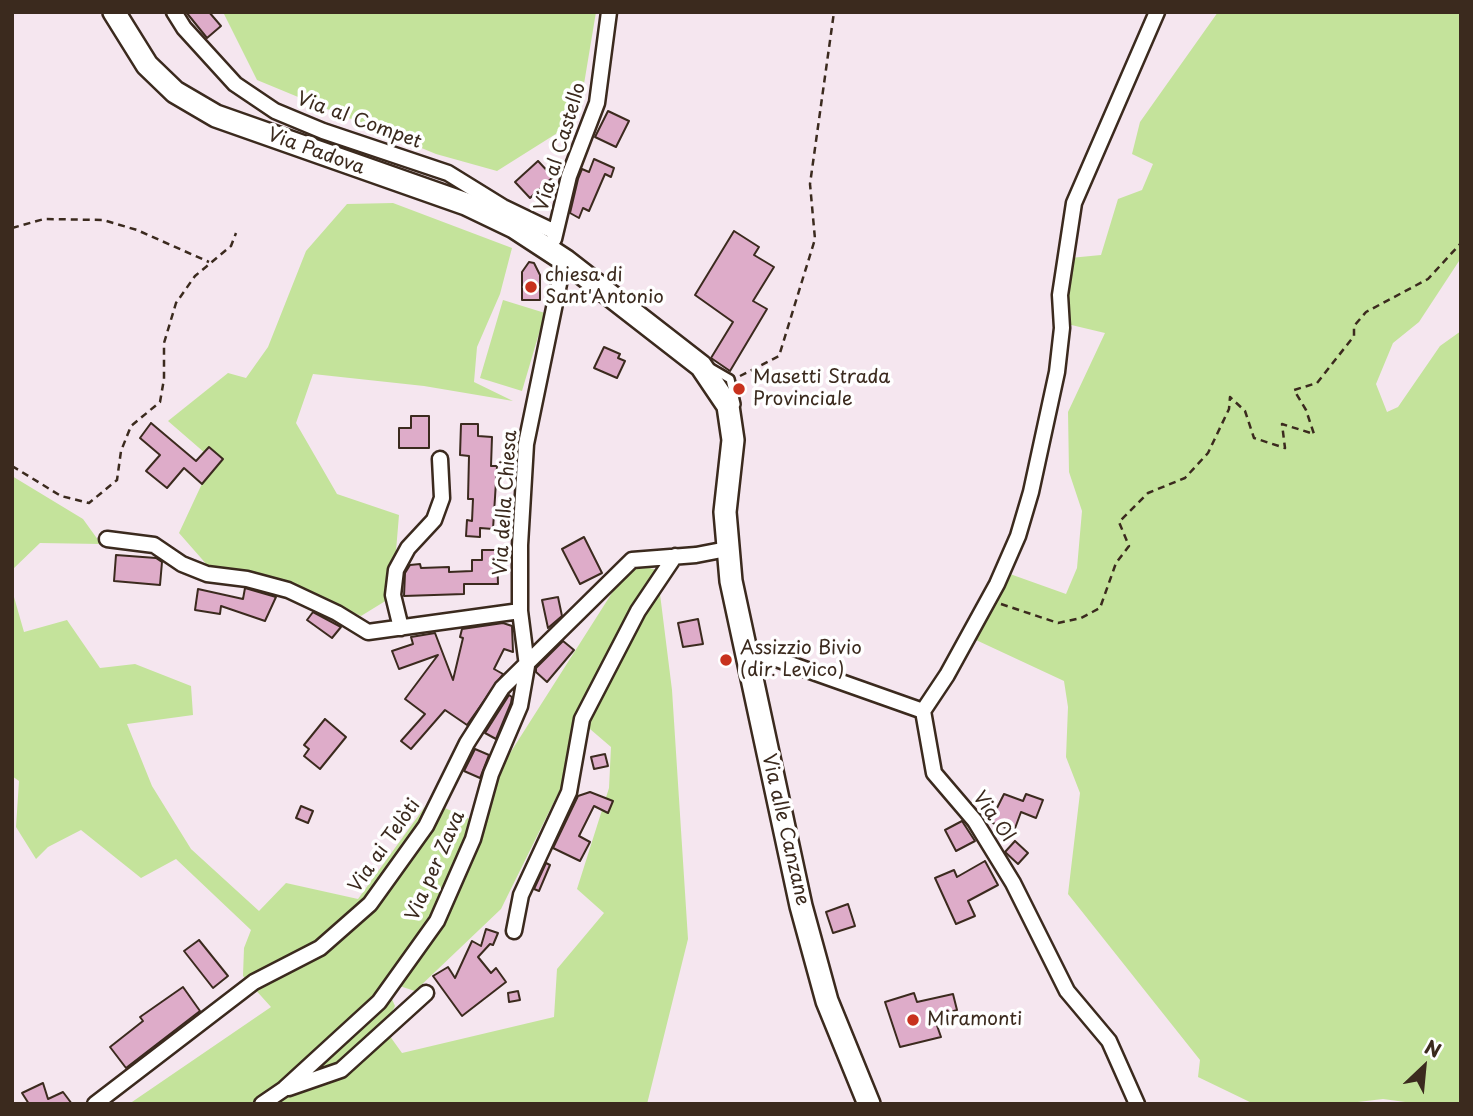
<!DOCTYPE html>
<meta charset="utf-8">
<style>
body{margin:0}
#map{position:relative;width:1473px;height:1116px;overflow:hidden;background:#f5e6ef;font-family:"Playpen Sans",sans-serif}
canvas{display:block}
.frame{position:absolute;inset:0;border:14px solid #3b2a1e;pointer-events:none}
.north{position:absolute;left:1389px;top:1032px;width:70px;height:70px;-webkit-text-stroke:5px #fff;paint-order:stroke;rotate:26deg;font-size:19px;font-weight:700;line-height:28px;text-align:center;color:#3b2a1e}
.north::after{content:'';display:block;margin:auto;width:24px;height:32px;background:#3b2a1e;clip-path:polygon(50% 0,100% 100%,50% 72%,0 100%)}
</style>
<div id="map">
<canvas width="1473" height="1116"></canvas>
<div class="frame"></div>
<div class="north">N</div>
</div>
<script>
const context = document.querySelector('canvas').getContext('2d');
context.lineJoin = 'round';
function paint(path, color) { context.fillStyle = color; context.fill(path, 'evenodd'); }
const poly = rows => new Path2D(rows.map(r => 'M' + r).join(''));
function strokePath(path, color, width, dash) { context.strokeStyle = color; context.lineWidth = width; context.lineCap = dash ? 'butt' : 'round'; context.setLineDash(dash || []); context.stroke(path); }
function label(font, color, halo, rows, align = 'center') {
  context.font = font + ' "Playpen Sans",sans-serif'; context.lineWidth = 7; context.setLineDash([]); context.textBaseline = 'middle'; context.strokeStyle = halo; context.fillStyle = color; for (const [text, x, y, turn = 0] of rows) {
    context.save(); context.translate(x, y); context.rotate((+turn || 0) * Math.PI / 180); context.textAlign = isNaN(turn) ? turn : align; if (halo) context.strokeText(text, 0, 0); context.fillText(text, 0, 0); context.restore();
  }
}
const green = poly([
 [223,12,596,12,578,120,497,171,436,154,257,80],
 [1218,12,1461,12,1461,258,1419,322,1393,343,1376,384,1387,412,1398,407,1440,346,1461,331,1461,1104,1420,1104,1383,1099,1341,1104,1254,1104,1198,1077,1200,1060,1068,894,1080,793,1066,757,1068,707,1064,681,976,640,1010,574,1066,594,1077,568,1082,511,1069,472,1068,412,1105,333,1063,323,1070,258,1101,255,1118,199,1142,190,1153,164,1132,154,1140,122],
 [393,203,512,248,500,294,477,347,474,382,513,401,424,386,313,374,296,423,337,494,399,515,395,563,387,600,361,616,293,586,208,566,179,533,213,460,168,421,228,373,246,378,268,347,306,251,347,204],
 [503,300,545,313,522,391,480,378],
 [12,476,83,519,101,544,40,543,12,570],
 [631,563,657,570,672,690,688,939,647,1104,129,1104,271,1007,243,976,244,948,251,930,176,859,141,878,81,830,48,847,36,859,16,827,19,781,12,776,12,590,24,632,67,620,100,668,135,664,191,686,193,715,127,724,152,786,191,849,259,911,286,883,358,899,429,801,481,824,491,783],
 [590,729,611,747,609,788,577,889,604,913,557,969,554,1017,402,1053,384,1028,395,1006,384,981,415,991,501,909]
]);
const building = poly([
 [186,12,209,12,221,26,207,38,186,12],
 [608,111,629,121,616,147,595,137,608,111],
 [594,159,614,168,611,177,605,174,589,211,583,208,579,218,570,213,578,179,582,169,589,172,594,159],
 [538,161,553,177,530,198,515,182,538,161],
 [734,231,759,247,754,255,774,267,753,301,767,309,730,371,711,358,733,322,695,295,734,231],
 [529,262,534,263,540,275,540,300,522,300,522,272,529,262],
 [604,347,620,354,618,358,625,361,617,378,594,368,604,347],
 [411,416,429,416,429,448,399,448,399,428,411,428,411,416],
 [151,423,196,461,209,447,223,459,202,484,184,468,167,488,146,471,160,455,140,438,151,423],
 [461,424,478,424,478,436,492,437,491,466,497,466,493,529,480,528,480,537,466,536,467,520,472,521,473,499,468,499,469,456,460,455,461,424],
 [584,537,602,573,580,584,562,549,584,537],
 [482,550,497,550,498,584,464,584,464,594,404,596,405,573,410,565,420,564,421,568,449,567,449,572,472,571,472,560,482,560,482,550],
 [116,555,156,558,162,562,160,585,114,581,116,555],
 [245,588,276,597,265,621,221,606,220,614,195,610,198,589,243,599,245,588],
 [558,597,562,616,548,628,542,600,558,597],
 [313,612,341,627,332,638,307,620,313,612],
 [698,619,703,644,683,647,678,623,698,619],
 [503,623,512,626,513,652,504,649,494,669,503,674,467,725,445,710,411,749,401,741,425,714,405,699,438,655,399,669,392,651,413,644,411,637,435,633,453,680,463,638,460,637,462,629,503,623],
 [563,641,574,650,547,682,536,672,536,668,563,641],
 [509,695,512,697,511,703,496,739,485,733,509,695],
 [325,719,346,737,320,769,304,756,309,749,304,745,325,719],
 [475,749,489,755,480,778,464,771,475,749],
 [605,754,608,766,594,769,591,757,605,754],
 [590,792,613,801,608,813,594,806,579,836,590,842,580,861,553,848,578,796,590,792],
 [1004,794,1023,801,1026,794,1043,800,1036,818,1021,812,1014,831,990,822,1004,794],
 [301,806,313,811,308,823,296,818,301,806],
 [962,821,975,841,956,851,945,830,962,821],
 [1015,841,1028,853,1018,864,1005,852,1015,841],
 [985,861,998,885,968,901,975,916,956,924,935,878,954,870,957,877,985,861],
 [546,863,550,865,539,891,534,889,546,863],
 [848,904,855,926,833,933,826,912,848,904],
 [486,929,498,933,493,945,490,944,478,957,491,973,496,968,506,982,462,1016,433,976,448,967,455,978,472,941,481,946,486,929],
 [199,940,228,976,213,988,184,951,199,940],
 [183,987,200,1011,126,1068,110,1047,143,1021,140,1017,183,987],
 [518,991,520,1000,509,1002,508,993,518,991],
 [914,993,917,1002,953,994,957,1010,934,1017,941,1037,900,1047,885,1002,914,993],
 [43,1083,48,1099,63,1092,72,1104,29,1104,22,1093,43,1083]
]);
const path = poly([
 [12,228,44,219,103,220,137,230,209,262],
 [740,376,779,356,815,239,810,184,834,12],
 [12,466,61,496,89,503,117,480,121,451,131,426,160,402,164,379,164,343,176,303,195,276,231,246,236,233],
 [1001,604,1058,623,1081,618,1100,608,1116,563,1129,546,1119,522,1148,493,1185,478,1208,453,1229,409,1230,397,1245,411,1254,438,1285,448,1282,424,1314,434,1306,410,1294,390,1317,383,1354,336,1354,326,1366,312,1428,279,1461,243]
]);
const service = poly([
 [711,368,730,379,736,404]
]);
const minor = poly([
 [174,12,184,28,235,84,275,111,323,131,448,173,503,207,555,232],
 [554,239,569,176,597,103,609,12],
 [107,539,154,545,182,564,207,574,247,579,288,590,337,613,368,632,520,611],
 [401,628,393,595,396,570,408,548,434,520,442,498,440,459],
 [746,651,762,654,923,711,934,773,975,821,1013,883,1067,991,1109,1041,1137,1104],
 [923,711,947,675,997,584,1018,536,1031,492,1057,372,1062,328,1060,295,1074,203,1157,12],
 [514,931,521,895,569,792,582,719,638,611,675,556],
 [289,1088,341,1070,426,993],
 [95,1104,254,982,320,948,370,904,426,826,467,743,502,688,632,560,696,555,727,549],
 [262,1104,284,1089,379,1002,437,921,473,839,491,774,520,706,527,666,520,611,520,545,526,444,560,279,566,261]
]);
const secondary = poly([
 [114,12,147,65,175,92,216,116,466,204,514,227,566,261,701,366,728,406,733,440,725,512,731,581,801,906,827,1001,869,1104]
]);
const markers = [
 [531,287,7,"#c8321e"],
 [739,389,7,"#c8321e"],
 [726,660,7,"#c8321e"],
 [913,1020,7,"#c8321e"]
];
const streetNames = [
 ["Via al Compet",359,121,20],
 ["Via al Castello",561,147,-73],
 ["Via Padova",316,152,20],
 ["Via della Chiesa",506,503,-86],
 ["Via Ol",993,817,55],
 ["Via alle Canzane",785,830,77],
 ["Via ai Telòti",385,846,-55],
 ["Via per Zava",436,866,-66]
];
const poiNames = [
 ["chiesa di",545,276],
 ["Sant'Antonio",545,298],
 ["Masetti Strada",753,378],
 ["Provinciale",753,400],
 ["Assizzio Bivio",740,649],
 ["(dir. Levico)",740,671],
 ["Miramonti",927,1020]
];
paint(green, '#c4e39b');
paint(building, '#deacc9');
strokePath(building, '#3b2a1e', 2);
strokePath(service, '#3b2a1e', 12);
strokePath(minor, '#3b2a1e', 19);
strokePath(secondary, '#3b2a1e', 26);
strokePath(path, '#3b2a1e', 2.5, [7, 5]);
strokePath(service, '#fff', 7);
strokePath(minor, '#fff', 14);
strokePath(secondary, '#fff', 21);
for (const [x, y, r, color] of markers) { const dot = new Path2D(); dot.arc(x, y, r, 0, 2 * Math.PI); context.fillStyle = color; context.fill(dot); strokePath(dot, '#fff', 2.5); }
label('19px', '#3b2a1e', '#fff', streetNames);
label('19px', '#3b2a1e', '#fff', poiNames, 'left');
</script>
